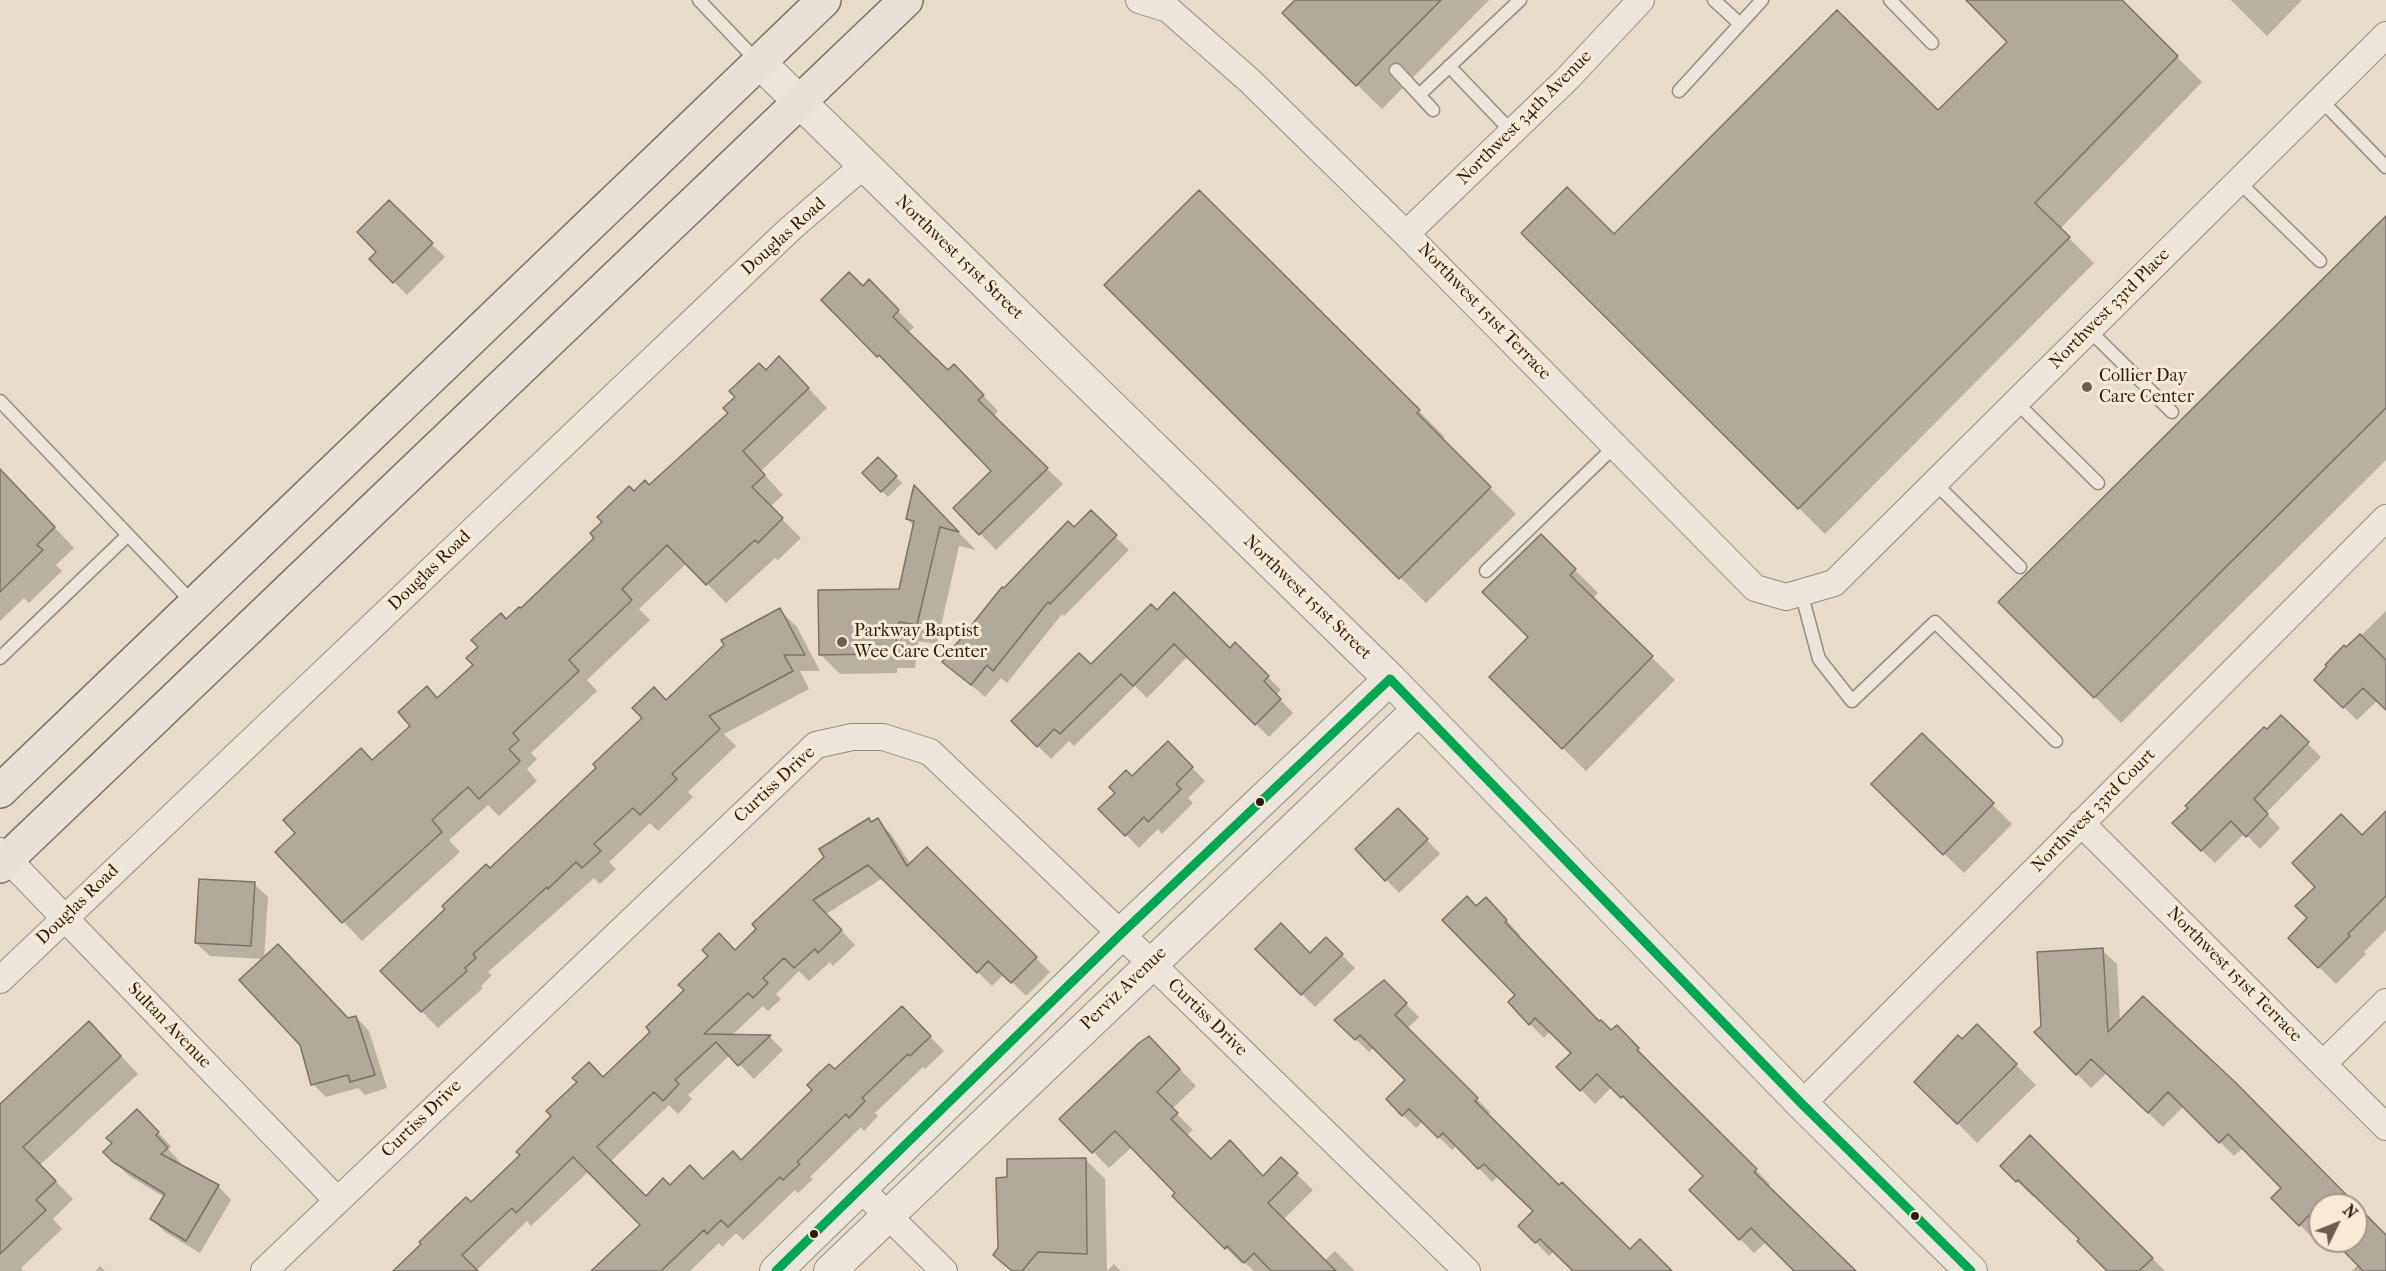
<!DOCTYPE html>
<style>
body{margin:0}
#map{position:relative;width:2386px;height:1271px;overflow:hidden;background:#e6dcc9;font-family:"IM FELL French Canon",serif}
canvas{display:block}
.north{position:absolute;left:2308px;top:1193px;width:60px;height:60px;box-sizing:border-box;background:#f7ebd4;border:2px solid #a79786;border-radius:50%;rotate:47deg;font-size:16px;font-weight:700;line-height:24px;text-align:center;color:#2e1910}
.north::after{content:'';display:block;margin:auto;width:21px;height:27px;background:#6e5d51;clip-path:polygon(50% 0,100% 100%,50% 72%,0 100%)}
</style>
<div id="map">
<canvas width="2386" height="1271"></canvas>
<div class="north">N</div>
</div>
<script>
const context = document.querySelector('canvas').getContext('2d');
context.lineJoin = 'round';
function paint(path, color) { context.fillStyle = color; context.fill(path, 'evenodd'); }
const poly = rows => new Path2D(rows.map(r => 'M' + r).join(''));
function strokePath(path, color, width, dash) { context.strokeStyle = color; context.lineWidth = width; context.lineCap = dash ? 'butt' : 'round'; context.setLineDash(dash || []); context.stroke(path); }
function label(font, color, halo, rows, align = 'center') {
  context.font = font + ' "IM FELL French Canon",serif'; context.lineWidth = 6; context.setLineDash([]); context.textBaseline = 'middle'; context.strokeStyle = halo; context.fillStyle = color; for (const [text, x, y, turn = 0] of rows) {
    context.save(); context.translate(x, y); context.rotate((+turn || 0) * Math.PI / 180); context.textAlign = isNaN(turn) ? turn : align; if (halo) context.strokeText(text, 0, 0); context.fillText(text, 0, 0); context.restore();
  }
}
const shadow = poly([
 [1297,0,1489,0,1382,109,1284,13],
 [1969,0,2120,0,2202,82,2060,229,2094,263,1825,534,1523,233,1614,236,1938,112,2009,42],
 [2231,0,2302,0,2267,36],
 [1199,192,1445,437,1442,440,1516,514,1426,603,1106,285],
 [389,202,445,257,407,295,371,259,379,252],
 [2386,218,2386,460,2121,723,2000,602],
 [869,282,914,327,908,333,948,372,954,366,998,411,993,417,1063,484,996,550,955,508,993,471,823,300,863,288],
 [766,371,798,377,827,408,761,471,783,495,770,507,801,538,778,560,775,558,726,603,687,563,639,609,650,620,587,680,597,691,531,753,537,759,527,769,537,781,499,816,488,805,449,840,460,852,362,941,277,852,475,665,507,621,521,610,597,538,634,493,649,487,730,413],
 [878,459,902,483,888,497,864,473],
 [0,470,74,548,56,565,62,571,29,603,24,598,0,621],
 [933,507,976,550,959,546,937,644,918,641,915,668,897,668,897,673,840,674,820,654,900,590,914,526,907,519],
 [1091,513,1129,550,1064,616,1062,614,1007,683,1001,678,985,697,944,662,1004,590],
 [1541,536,1598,593,1592,599,1675,680,1586,771,1514,700,1530,637],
 [780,610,797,627,820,671,800,671,809,689,724,734,736,746,688,792,693,797,658,831,650,823,609,862,616,869,600,884,594,878,488,972,492,975,481,986,483,988,438,1028,382,971,666,702],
 [2386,611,2386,708,2378,700,2357,720,2316,680],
 [1157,612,1230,650,1235,644,1281,690,1276,695,1293,713,1269,737,1188,656,1147,698,1135,686,1074,746,1069,741,1051,759,1013,721,1091,667],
 [2281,717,2321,757,2266,813,2280,828,2260,849,2245,833,2215,863,2174,823],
 [1922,735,2012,824,1964,873,1873,784],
 [1168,743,1205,781,1188,798,1193,803,1162,834,1158,829,1139,848,1101,809],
 [2386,813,2386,930,2364,952,2366,954,2336,984,2290,938,2310,918,2362,837],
 [877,820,891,834,911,865,927,849,1050,972,1026,996,1004,974,992,986,883,878,826,914,855,945,833,966,830,962,809,981,799,971,776,994,781,999,768,1011,763,1006,731,1036,770,1037,783,1050,754,1079,730,1055,688,1095,692,1099,678,1114,669,1105,610,1162,646,1198,670,1187,703,1181,741,1162,902,1008,944,1051,925,1069,923,1067,875,1113,878,1116,864,1131,861,1127,810,1177,813,1179,798,1193,795,1190,743,1240,736,1233,722,1247,719,1243,690,1271,594,1271,643,1225,589,1171,531,1226,527,1221,476,1271,395,1271,471,1204,735,952],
 [1411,823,1440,854,1399,893,1357,849],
 [254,884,268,897,264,959,210,956,196,943],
 [1476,907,1500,913,1520,935,1518,938,1599,1023,1611,1032,1617,1027,1652,1064,1651,1065,1770,1184,1767,1187,1853,1271,1796,1271,1766,1242,1754,1253,1691,1190,1705,1176,1638,1110,1636,1111,1612,1087,1595,1104,1559,1067,1573,1053,1550,1031,1544,1038,1530,1024],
 [1326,939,1355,968,1315,1007,1257,949,1311,955],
 [2102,950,2117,964,2120,1021,2354,1205,2320,1205,2320,1233,2314,1239,2273,1198,2283,1188,2243,1148,2234,1156,2184,1106,2163,1127,2107,1073,2091,1088,2036,1033],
 [1384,982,1419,1017,1407,1029,1490,1112,1487,1115,1559,1187,1630,1251,1670,1271,1575,1271,1554,1251,1549,1256,1520,1226,1535,1212,1499,1176,1492,1182,1457,1145,1452,1150,1423,1121,1416,1128,1403,1115,1407,1080,1374,1047,1369,1052,1336,1020],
 [356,1017,369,1031,387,1088,365,1095,358,1088,326,1097,313,1084,348,1020],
 [1977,1026,2036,1085,1977,1143,1916,1081],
 [107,1041,138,1074,40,1165,73,1199,53,1219,62,1229,21,1268,23,1271,0,1271,0,1117],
 [1165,1054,1196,1086,1172,1109,1193,1130,1186,1136,1211,1161,1263,1177,1281,1159,1313,1190,1283,1220,1324,1261,1335,1251,1355,1271,1274,1271,1271,1268,1268,1271,1254,1271,1244,1262,1242,1264,1174,1196,1177,1193,1132,1147,1109,1168,1061,1119],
 [137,1111,171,1146,168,1149,180,1162,177,1165,218,1186,231,1200,200,1253,165,1232,152,1219,164,1197,128,1175,105,1152],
 [2030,1137,2165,1271,2109,1271,2081,1240,2035,1195,2033,1197,2002,1166],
 [1085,1159,1105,1179,1107,1271,1011,1271,995,1255,999,1248,1009,1179],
 [2356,1207,2386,1237,2386,1271,2352,1271,2359,1264,2336,1241,2356,1241],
 [1114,1264,1121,1271,1107,1271],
 [100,1266,105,1271,96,1271]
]);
const building = poly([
 [1295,0,1441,0,1356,86,1282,13,1295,0],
 [1966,0,2122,0,2178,56,2035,203,2070,237,1798,509,1521,233,1567,187,1614,234,1837,10,1938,110,2007,42,1966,0],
 [1199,190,1420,410,1417,413,1491,487,1399,579,1104,285,1199,190],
 [389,200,433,243,393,283,369,259,376,252,357,232,389,200],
 [2386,216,2386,408,2094,698,1998,602,2386,216],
 [849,272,863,286,869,279,899,310,893,317,948,370,954,364,984,395,978,400,1048,468,979,535,953,508,991,471,879,355,877,357,821,300,849,272],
 [779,356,809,388,743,451,765,475,752,487,783,518,758,543,755,540,706,585,667,545,622,589,632,600,569,660,579,671,513,733,519,740,509,749,520,761,479,799,468,787,432,820,442,832,342,923,275,852,295,833,283,820,361,748,372,760,410,726,398,712,427,686,437,698,473,665,466,658,478,647,471,640,501,613,506,619,519,607,521,608,594,538,590,533,602,522,597,517,629,486,634,491,645,480,649,485,728,413,723,408,735,397,729,391,759,363,766,370,779,356],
 [878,457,897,476,881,492,862,473,878,457],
 [0,469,55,527,37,545,43,550,0,592,0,469],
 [914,485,959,532,940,527,917,625,899,622,895,649,878,649,878,654,819,655,818,590,899,589,914,521,906,519,914,485],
 [1091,510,1117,535,1050,604,1048,602,993,671,987,665,971,685,942,662,1002,587,1004,588,1068,521,1074,527,1091,510],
 [1541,534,1576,569,1570,575,1653,656,1562,749,1489,677,1528,637,1482,592,1541,534],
 [1174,592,1230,648,1235,642,1269,676,1264,681,1281,699,1255,725,1174,644,1133,686,1121,674,1060,734,1054,729,1037,747,1011,721,1079,653,1091,664,1151,604,1157,610,1174,592],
 [780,608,805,655,784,655,793,671,709,716,720,729,672,774,677,779,640,815,633,808,594,844,601,851,582,868,576,862,548,889,547,887,473,954,476,958,465,968,467,971,421,1012,380,971,445,909,442,906,486,864,490,868,596,768,593,764,642,718,632,708,654,687,666,700,724,645,721,640,780,608],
 [2360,634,2386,660,2386,710,2363,688,2343,708,2314,680,2327,666,2325,665,2344,645,2346,647,2360,634],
 [2281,715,2309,742,2254,799,2268,814,2246,837,2231,821,2201,851,2172,823,2188,808,2185,806,2264,727,2267,729,2281,715],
 [1922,733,1994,803,1943,855,1871,784,1922,733],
 [1168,741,1193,767,1176,784,1181,789,1148,822,1144,817,1125,836,1098,809,1115,793,1109,787,1126,770,1132,776,1168,741],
 [1398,808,1428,839,1385,881,1355,849,1398,808],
 [2386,811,2386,896,2348,934,2350,936,2318,968,2288,938,2307,918,2295,906,2315,887,2292,863,2341,814,2362,835,2386,811],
 [869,818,871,822,878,818,907,866,927,847,1037,957,1011,983,988,961,977,973,868,865,813,900,842,930,818,953,815,949,794,968,784,958,763,978,768,983,753,998,748,993,704,1034,771,1035,738,1066,716,1042,675,1080,679,1084,663,1101,654,1092,597,1147,646,1196,663,1178,670,1185,690,1165,703,1179,733,1151,741,1160,812,1090,807,1085,818,1074,829,1064,835,1069,902,1006,931,1036,910,1056,908,1054,862,1098,865,1101,849,1118,846,1114,797,1162,800,1164,783,1180,780,1177,728,1227,721,1220,707,1234,704,1230,661,1271,591,1271,640,1225,573,1157,516,1213,512,1208,462,1255,478,1271,393,1271,421,1244,419,1242,466,1197,471,1202,520,1155,516,1152,551,1116,546,1111,577,1082,572,1078,589,1062,603,1077,650,1032,646,1027,684,990,678,985,708,956,702,950,719,933,735,950,756,929,752,924,824,857,819,849,869,818],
 [199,879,255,882,251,946,195,943,199,879],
 [1467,896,1476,906,1486,897,1507,920,1505,922,1599,1021,1601,1020,1611,1030,1617,1025,1639,1048,1637,1050,1757,1169,1754,1172,1856,1271,1794,1271,1751,1228,1739,1240,1689,1190,1703,1176,1623,1096,1621,1098,1597,1074,1580,1091,1556,1067,1571,1053,1535,1018,1529,1025,1508,1002,1515,995,1442,920,1467,896],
 [1281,923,1310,953,1326,937,1343,954,1301,995,1255,949,1281,923],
 [278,944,348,1018,356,1016,375,1075,350,1082,348,1075,311,1085,300,1045,239,980,278,944],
 [2103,948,2108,1032,2143,996,2235,1082,2386,1235,2386,1271,2363,1271,2334,1241,2356,1241,2356,1205,2320,1205,2320,1226,2309,1215,2299,1226,2271,1198,2281,1188,2228,1134,2219,1143,2168,1092,2148,1113,2091,1059,2076,1075,2034,1032,2041,1026,2037,952,2103,948],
 [1384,980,1407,1003,1395,1015,1478,1098,1475,1101,1559,1185,1562,1182,1630,1249,1640,1239,1672,1271,1573,1271,1540,1239,1535,1243,1518,1226,1533,1211,1484,1164,1478,1169,1443,1133,1438,1138,1409,1109,1402,1116,1386,1099,1405,1080,1360,1035,1355,1040,1334,1020,1384,980],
 [89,1021,121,1056,23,1147,56,1181,36,1200,46,1210,0,1254,0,1104,89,1021],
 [1977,1024,2017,1064,1957,1124,1914,1082,1958,1035,1962,1039,1977,1024],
 [1149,1036,1180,1069,1157,1092,1178,1113,1171,1119,1211,1159,1230,1140,1263,1176,1281,1157,1298,1173,1268,1203,1336,1271,1271,1271,1254,1253,1244,1263,1227,1246,1225,1249,1172,1196,1175,1193,1115,1131,1092,1153,1059,1119,1139,1043,1149,1036],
 [137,1109,159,1132,156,1135,168,1148,161,1154,219,1185,186,1241,150,1219,165,1194,113,1162,103,1152,112,1143,106,1138,137,1109],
 [2030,1135,2153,1258,2139,1271,2107,1271,2077,1241,2079,1239,2018,1180,2016,1182,2000,1166,2030,1135],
 [1086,1158,1087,1254,1038,1252,1022,1271,1012,1271,993,1255,998,1248,996,1178,1007,1177,1007,1159,1086,1158]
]);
const service = poly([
 [699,0,758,62],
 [1714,0,1740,24],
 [1890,0,1932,43],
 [1449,66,1512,132],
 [1396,70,1433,110],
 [1679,91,1762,0],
 [1419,95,1520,0],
 [2321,100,2386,167],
 [2239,182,2320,261],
 [2089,330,2172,412],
 [0,401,194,604],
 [2016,402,2098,483],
 [1935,483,2020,567],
 [1486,571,1615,446],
 [1801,592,1819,659,1852,701,1935,622,2056,741],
 [0,658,128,535]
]);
const minor = poly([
 [1139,0,1168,9,1250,81,1406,234,1755,588,1786,597,1834,583,2386,35],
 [1406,234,1567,79,1641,0],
 [2081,823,2386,1127],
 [0,851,337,1200],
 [0,980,790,229,864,165],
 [2323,1064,2386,1002],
 [1802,1104,2386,518],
 [861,1189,944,1271],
 [264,1271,816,745,852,737,883,737,930,752,1121,934,1467,1271]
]);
const tertiary = poly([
 [759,62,1390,679,1802,1104,1971,1271],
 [776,1271,1121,934,1390,679],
 [830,1271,1419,709]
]);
const primary = poly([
 [0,791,824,0],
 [0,866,906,0]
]);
const bus1 = poly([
 [776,1271,1121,934,1390,679,1802,1104,1971,1271]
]);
const markers = [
 [2087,387,6,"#6e5d51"],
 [842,642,6,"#6e5d51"],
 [1260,802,5,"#2e1910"],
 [1915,1216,5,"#2e1910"],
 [814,1234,5,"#2e1910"]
];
const streetNames = [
 ["Northwest 34th Avenue",1525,118,-45],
 ["Douglas Road",784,237,-42],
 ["Northwest 151st Street",959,258,44],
 ["Northwest 33rd Place",2110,309,-45],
 ["Northwest 151st Terrace",1484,312,46],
 ["Douglas Road",430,571,-44],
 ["Northwest 151st Street",1307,598,44],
 ["Curtiss Drive",775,785,-43],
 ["Northwest 33rd Court",2094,811,-45],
 ["Douglas Road",78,905,-44],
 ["Northwest 151st Terrace",2234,975,45],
 ["Perviz Avenue",1124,989,-44],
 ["Curtiss Drive",1207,1018,44],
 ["Sultan Avenue",169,1026,46],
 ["Curtiss Drive",422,1119,-44]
];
const poiNames = [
 ["Collier Day",2099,377],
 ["Care Center",2099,398],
 ["Parkway Baptist",854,632],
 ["Wee Care Center",854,653]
];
paint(shadow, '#0003');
paint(building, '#b1a99c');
strokePath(building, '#7b7369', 1.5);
strokePath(service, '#958d82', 15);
strokePath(minor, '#958d82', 28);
strokePath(tertiary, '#958d82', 34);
strokePath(primary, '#7b7369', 36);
strokePath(service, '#ebe5dc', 12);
strokePath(minor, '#ebe5dc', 26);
strokePath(tertiary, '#ebe5dc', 32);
strokePath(primary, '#e7e1d7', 33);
strokePath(bus1, '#00a651', 9);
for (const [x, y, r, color] of markers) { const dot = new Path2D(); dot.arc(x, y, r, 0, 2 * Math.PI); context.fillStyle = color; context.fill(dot); strokePath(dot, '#f7ebd4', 2); }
label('18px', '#2e1910', '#f7ebd4', streetNames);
label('18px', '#2e1910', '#f7ebd4', poiNames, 'left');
</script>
